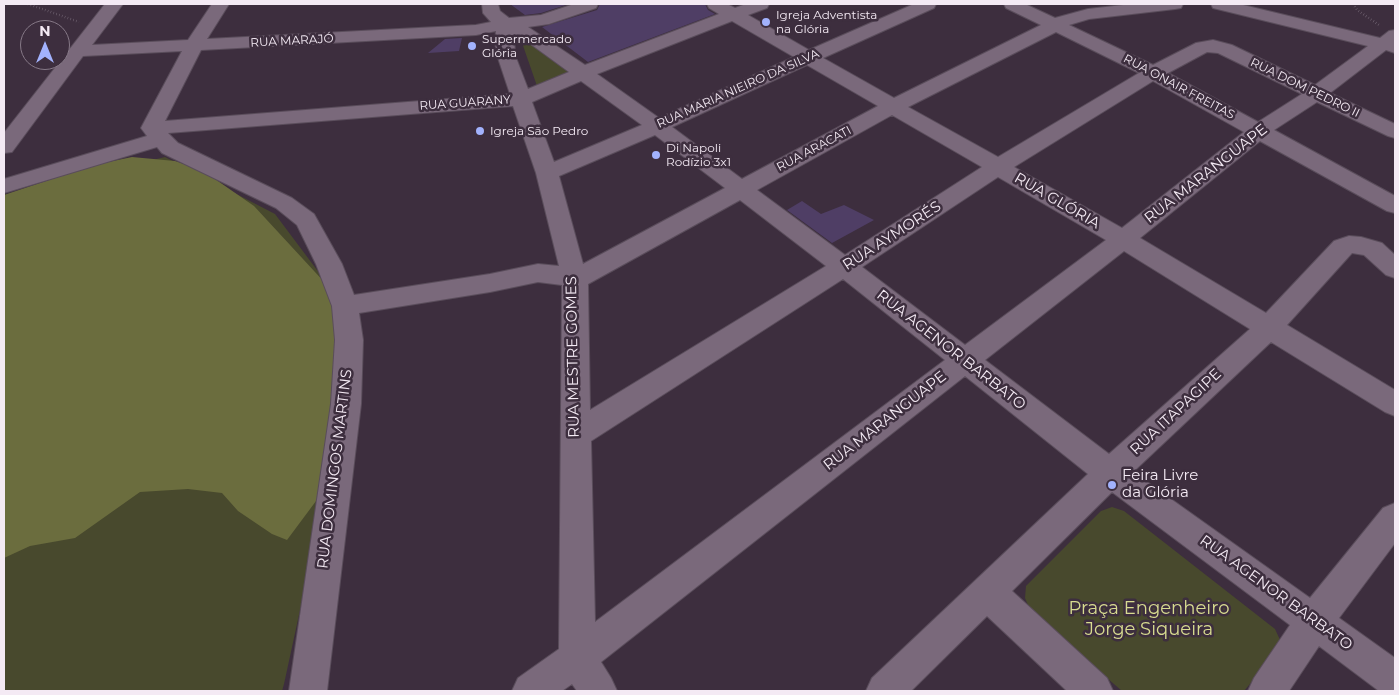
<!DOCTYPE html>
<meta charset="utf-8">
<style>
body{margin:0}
#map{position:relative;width:1399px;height:695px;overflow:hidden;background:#3d2e3e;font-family:Montserrat,sans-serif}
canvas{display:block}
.frame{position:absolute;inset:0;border:5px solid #f4eaf4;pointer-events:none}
.north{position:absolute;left:20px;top:20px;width:50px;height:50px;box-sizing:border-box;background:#3d2e3e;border:1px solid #867987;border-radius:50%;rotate:0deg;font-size:14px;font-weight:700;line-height:20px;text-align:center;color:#f4eaf4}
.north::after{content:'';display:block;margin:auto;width:18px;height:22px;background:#a2b2fd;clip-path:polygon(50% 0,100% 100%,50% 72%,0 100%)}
</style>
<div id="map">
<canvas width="1399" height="695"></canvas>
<div class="frame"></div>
<div class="north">N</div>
</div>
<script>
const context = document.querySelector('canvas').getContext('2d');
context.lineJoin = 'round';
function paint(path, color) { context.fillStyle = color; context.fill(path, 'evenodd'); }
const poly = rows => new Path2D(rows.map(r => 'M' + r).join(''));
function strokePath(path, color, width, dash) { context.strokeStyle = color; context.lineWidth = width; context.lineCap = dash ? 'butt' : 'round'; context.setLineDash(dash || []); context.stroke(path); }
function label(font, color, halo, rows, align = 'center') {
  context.font = font + ' Montserrat,sans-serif'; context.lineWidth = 5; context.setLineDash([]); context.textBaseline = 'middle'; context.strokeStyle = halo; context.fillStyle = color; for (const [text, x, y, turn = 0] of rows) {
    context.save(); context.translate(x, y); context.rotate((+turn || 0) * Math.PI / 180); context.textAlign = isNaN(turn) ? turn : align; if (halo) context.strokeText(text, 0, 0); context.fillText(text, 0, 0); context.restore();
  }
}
const green = poly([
 [520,37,571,72,537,86],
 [165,157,275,214,320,274,339,330,339,430,284,684,282,691,4,691,4,196],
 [1112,507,1124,511,1275,629,1281,642,1280,648,1244,691,1122,691,1031,612,1025,598,1026,586,1101,511]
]);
const forest = poly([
 [132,157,175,161,202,170,254,206,327,285,348,355,319,497,287,540,272,534,238,511,222,493,188,489,140,492,75,538,30,546,4,558,4,195,94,165]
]);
const building = poly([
 [510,4,569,4,541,13,525,15],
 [600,4,705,4,708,10,715,14,588,62,542,27,597,10],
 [462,38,459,51,428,53,445,39],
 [802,201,821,214,844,205,874,220,832,243,787,210]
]);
const path = poly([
 [28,4,79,22],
 [1353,4,1357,10,1379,25]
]);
const minor = poly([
 [105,4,123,4,92,45,188,40,212,4,229,4,207,39,476,25,491,22,483,13,482,4,498,4,500,11,509,18,541,15,574,4,598,4,596,8,549,24,528,27,585,65,719,14,709,8,707,4,727,4,735,8,746,4,769,4,767,8,748,15,809,50,914,4,936,4,934,8,823,58,894,98,1041,25,1006,8,1004,4,1025,4,1055,18,1088,9,1132,4,1183,4,1181,8,1175,9,1089,19,1069,25,1153,65,1196,43,1213,40,1232,45,1315,85,1368,46,1213,8,1211,4,1239,4,1380,38,1389,31,1395,30,1395,53,1386,50,1330,93,1395,124,1395,138,1388,136,1317,102,1274,130,1395,196,1395,213,1387,211,1260,141,1140,238,1266,313,1334,241,1349,236,1361,237,1382,243,1395,255,1395,278,1386,275,1364,255,1352,253,1287,325,1395,390,1395,416,1385,412,1271,342,1133,472,1310,598,1383,508,1395,503,1395,543,1339,618,1395,658,1395,691,1379,691,1319,646,1289,691,1248,691,1254,678,1290,625,1112,492,1012,591,1107,678,1113,691,1067,691,987,616,911,691,866,691,872,678,1088,474,965,376,601,662,611,678,617,691,577,691,572,684,562,691,512,691,518,678,559,649,562,285,538,282,490,292,359,313,363,340,361,404,327,691,289,691,331,404,335,340,332,306,316,264,297,225,276,208,162,153,157,147,4,193,4,179,147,136,141,128,182,51,83,56,12,152,4,153,4,133,105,4],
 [732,21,794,57,659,118,597,74,732,21],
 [496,31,495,42,497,55,510,94,165,121,201,50,476,35,496,31],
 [1056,32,1139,73,998,157,908,107,1056,32],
 [514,34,521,37,569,72,528,89,515,55,514,34],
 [1207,52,1218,53,1302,94,1258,122,1168,73,1207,52],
 [807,65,878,106,742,179,672,127,807,65],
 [581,81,642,125,554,162,532,102,581,81],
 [1153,81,1244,132,1122,228,1014,167,1153,81],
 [513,106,536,173,559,266,538,264,490,274,354,295,342,264,314,214,292,198,178,143,168,133,513,106],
 [892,115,982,167,845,255,757,190,892,115],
 [655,135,725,188,583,264,559,176,655,135],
 [998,177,1106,240,965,345,862,267,998,177],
 [740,200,826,266,590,410,588,284,740,200],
 [1124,251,1250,329,1109,454,985,360,1124,251],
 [843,279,945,360,595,622,591,441,843,279]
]);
const markers = [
 [766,22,5,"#a2b2fd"],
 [472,46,5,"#a2b2fd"],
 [480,131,5,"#a2b2fd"],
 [656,155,5,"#a2b2fd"],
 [1112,485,5,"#a2b2fd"]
];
const farPoinames = [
 ["Igreja Adventista",776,15],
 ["na Glória",776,29],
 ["Supermercado",482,39],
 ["Glória",482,53],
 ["Igreja São Pedro",490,131],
 ["Di Napoli",666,148],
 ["Rodízio 3x1",666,162]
];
const farStreetnames = [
 ["RUA MARAJÓ",292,41,-3],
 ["RUA ONAIR FREITAS",1179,87,28],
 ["RUA DOM PEDRO II",1305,88,26],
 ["RUA MARIA NIEIRO DA SILVA",738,89,-24],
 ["RUA GUARANY",465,103,-4],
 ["RUA ARACATI",814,149,-28]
];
const streetNames = [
 ["RUA MARANGUAPE",1206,174,-38],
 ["RUA GLÓRIA",1057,201,30],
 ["RUA AYMORÉS",892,236,-33],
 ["RUA AGENOR BARBATO",951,350,38],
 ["RUA MESTRE GOMES",573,357,-91],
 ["RUA ITAPAGIPE",1176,412,-43],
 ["RUA MARANGUAPE",885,421,-38],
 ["RUA DOMINGOS MARTINS",335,469,-83],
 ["RUA AGENOR BARBATO",1276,593,36]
];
const poiNames = [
 ["Feira Livre",1122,476],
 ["da Glória",1122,493]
];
const nearParknames = [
 ["Praça Engenheiro",1149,609],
 ["Jorge Siqueira",1149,630]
];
paint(green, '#48492d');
paint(forest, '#6b6d3e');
paint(building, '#4f3e65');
strokePath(minor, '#5a4d5b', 2);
strokePath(path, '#7b6e7c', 2.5, [0.5, 2.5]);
paint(minor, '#7a697b');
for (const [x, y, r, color] of markers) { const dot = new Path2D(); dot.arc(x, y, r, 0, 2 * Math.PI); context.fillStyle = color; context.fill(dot); strokePath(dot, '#3d2e3e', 2); }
label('12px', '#f4eaf4', '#3d2e3e', farPoinames, 'left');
label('12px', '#f4eaf4', '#3d2e3e', farStreetnames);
label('15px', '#f4eaf4', '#3d2e3e', streetNames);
label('15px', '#f4eaf4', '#3d2e3e', poiNames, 'left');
label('18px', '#d8dc90', '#3d2e3e', nearParknames);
</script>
